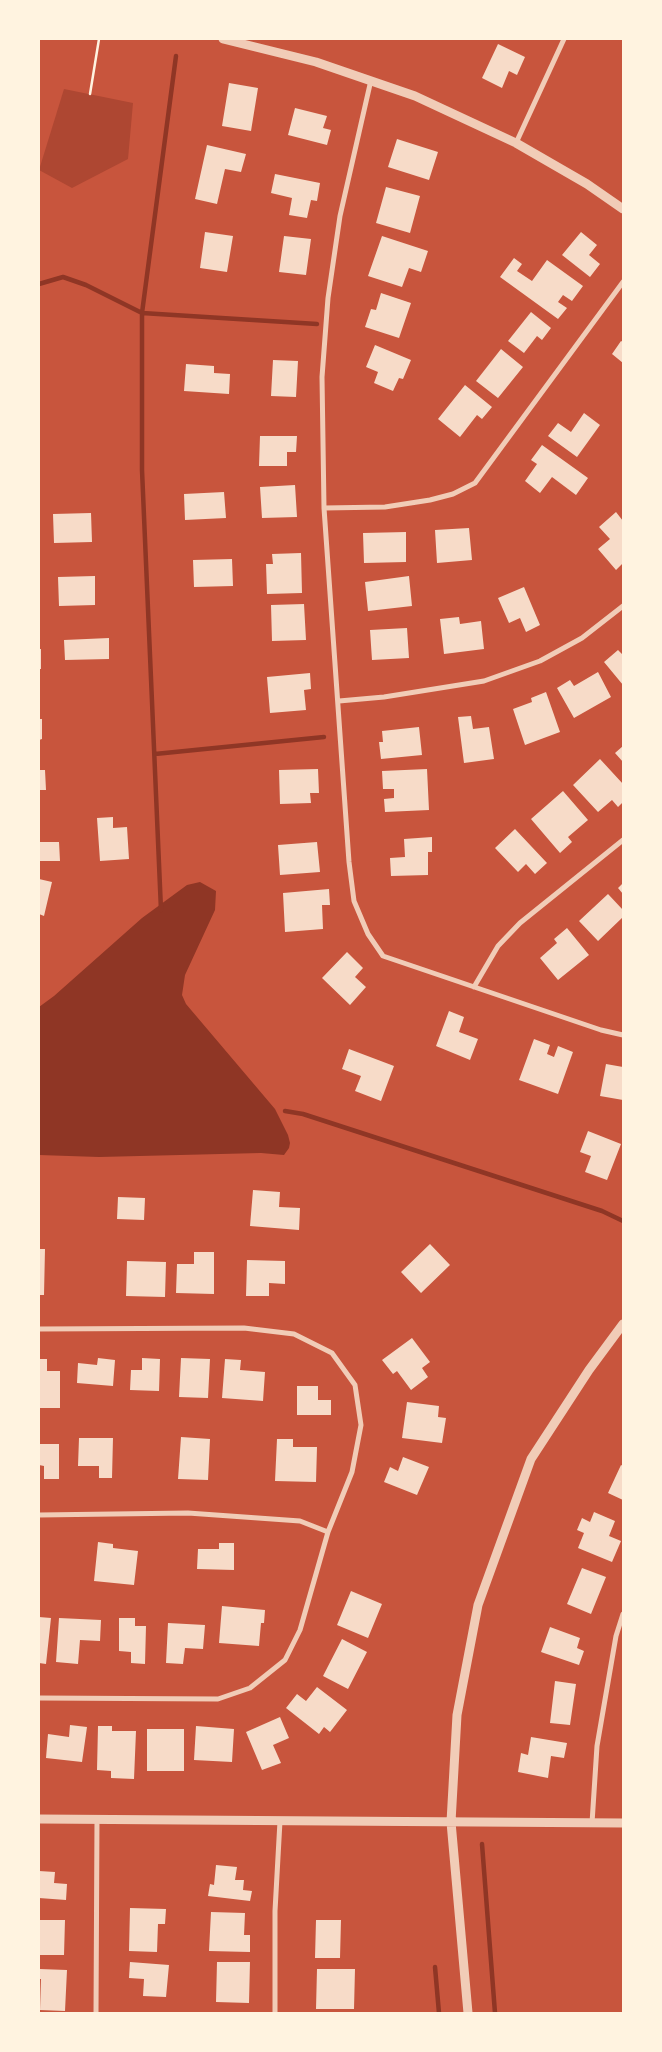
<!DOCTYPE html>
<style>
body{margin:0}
#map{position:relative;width:662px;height:2052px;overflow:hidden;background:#c8553d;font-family:"PT Sans",sans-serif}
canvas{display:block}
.frame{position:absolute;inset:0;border:40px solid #fff3e0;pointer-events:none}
</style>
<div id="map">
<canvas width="662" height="2052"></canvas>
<div class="frame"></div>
</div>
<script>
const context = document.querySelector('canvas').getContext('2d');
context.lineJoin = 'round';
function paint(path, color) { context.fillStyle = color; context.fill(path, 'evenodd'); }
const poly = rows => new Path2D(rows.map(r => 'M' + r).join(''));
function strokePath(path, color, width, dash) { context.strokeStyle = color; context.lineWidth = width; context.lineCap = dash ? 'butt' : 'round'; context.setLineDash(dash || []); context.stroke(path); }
const green = poly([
 [64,89,133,103,128,159,72,188,39,170]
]);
const water = poly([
 [200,882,216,891,215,910,185,975,182,995,186,1004,275,1109,288,1135,290,1143,289,1148,284,1155,261,1153,99,1157,39,1155,39,1007,54,996,142,918,187,885]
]);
const stream = poly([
 [39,284,63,277,86,285,142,313,317,324],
 [155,754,324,737],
 [161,910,142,470,142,313,176,56],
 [285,1111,303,1114,602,1211,623,1221],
 [482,1844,495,2013],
 [435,1967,439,2013]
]);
const building = poly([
 [498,44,525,57,517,75,509,71,502,88,482,78],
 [229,83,258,88,251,131,222,126],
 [295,108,327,116,323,128,331,130,327,145,288,135],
 [397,139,438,152,429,180,388,167],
 [207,145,246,154,241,172,225,169,217,204,195,199],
 [275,174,320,183,317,201,311,200,307,218,289,215,292,198,271,193],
 [386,187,420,196,410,233,376,223],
 [205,232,233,236,227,272,200,268],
 [581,232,597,245,589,255,600,264,590,277,562,255],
 [284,236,311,239,306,275,279,272],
 [382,236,428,251,421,272,409,268,402,287,368,276],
 [514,258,522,264,517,271,532,281,547,260,583,286,572,301,563,295,558,302,567,308,558,319,500,277],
 [381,293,411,303,399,338,365,327,371,309,376,310],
 [531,312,551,328,542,340,537,336,524,353,508,341],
 [621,341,623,342,623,363,612,354],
 [375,345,411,360,403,379,399,378,393,391,374,383,378,372,366,367],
 [501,349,523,367,498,398,476,381],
 [273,360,298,361,296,397,271,396],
 [186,364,214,366,214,373,230,374,229,394,184,391],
 [465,385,492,407,482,419,477,415,460,437,438,419],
 [584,413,600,425,577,457,548,436,558,423,571,432],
 [260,436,297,436,296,452,287,452,287,466,259,466],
 [542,445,588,478,576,495,552,477,540,493,525,481,537,464,531,460],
 [295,485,297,517,262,518,260,487],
 [224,492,226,518,185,520,184,494],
 [616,512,623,521,623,563,616,570,598,549,610,539,599,527],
 [91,513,92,542,54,543,53,514],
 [469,528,472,560,437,563,435,530],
 [406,532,406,562,364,563,363,533],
 [301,553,302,593,267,594,266,564,273,564,272,554],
 [232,559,233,586,194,587,193,560],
 [95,576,95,605,59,606,58,577],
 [409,576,412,606,368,611,365,582],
 [524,587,540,625,526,632,520,618,509,623,498,598],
 [304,604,306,640,272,641,271,605],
 [459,617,460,624,481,621,484,649,444,654,440,619],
 [407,628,409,658,372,660,370,630],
 [109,638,109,659,65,660,64,640],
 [39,649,41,649,41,669,39,669],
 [618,650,623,655,623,685,604,662],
 [598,672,611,697,574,718,557,688,570,680,574,686],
 [310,673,311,689,304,690,306,710,270,713,267,677],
 [546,692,560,732,525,745,513,709,532,702,531,698],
 [471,716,473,729,489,727,494,759,464,763,458,717],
 [39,719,42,719,42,739,39,740],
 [419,727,422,755,381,759,379,742,383,742,382,731],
 [623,746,623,762,615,753],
 [600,759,623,784,623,802,618,807,612,800,598,812,573,785],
 [318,769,319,793,310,793,311,803,280,804,279,770],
 [427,769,429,810,385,812,384,799,394,798,394,789,383,789,382,771],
 [39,770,45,770,46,790,39,790],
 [563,791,588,820,568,837,572,842,560,853,531,819],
 [113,817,113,828,127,827,129,859,100,861,97,818],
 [515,829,547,863,535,874,526,864,518,872,495,848],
 [432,837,432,852,428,852,428,875,391,876,390,858,405,857,404,839],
 [39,842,59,842,60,861,39,861],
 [317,842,320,872,280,875,278,845],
 [39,879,52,882,44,916,39,914],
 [623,883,623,894,618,888],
 [329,889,330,905,322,905,323,929,285,932,283,893],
 [608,894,623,910,623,917,598,941,579,921],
 [567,928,589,955,558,980,540,958,557,943,554,939],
 [347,952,363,968,355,977,366,987,350,1005,322,978],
 [449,1011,464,1017,459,1032,478,1039,470,1060,436,1046],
 [534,1039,550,1045,547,1054,554,1057,558,1046,573,1052,558,1094,519,1080],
 [349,1049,394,1066,381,1101,355,1091,361,1076,342,1069],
 [606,1064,623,1067,623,1100,600,1096],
 [588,1131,621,1144,607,1180,585,1172,591,1156,580,1152],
 [253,1190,280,1192,279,1207,300,1208,299,1230,250,1226],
 [118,1197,145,1198,144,1220,117,1219],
 [430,1244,450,1265,421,1293,401,1272],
 [39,1249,45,1249,44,1295,39,1295],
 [194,1252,214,1252,214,1294,176,1293,177,1264,194,1264],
 [247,1260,285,1261,285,1284,269,1283,269,1296,246,1296],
 [127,1261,166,1262,165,1297,126,1296],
 [412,1338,430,1362,422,1368,428,1377,411,1390,397,1371,393,1374,382,1360],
 [98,1358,115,1360,113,1386,77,1383,78,1363,97,1365],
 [142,1358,160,1359,159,1391,130,1390,131,1370,142,1370],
 [181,1358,210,1359,208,1398,179,1397],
 [39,1359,47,1359,47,1371,60,1371,60,1408,39,1408],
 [225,1359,241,1360,240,1370,265,1372,263,1401,222,1398],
 [297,1386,318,1386,318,1400,331,1400,331,1415,297,1415],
 [407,1402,439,1406,438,1417,446,1418,442,1443,402,1438],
 [181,1437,210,1439,208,1480,178,1479],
 [79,1438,113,1438,112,1478,99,1478,99,1466,78,1466],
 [277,1439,293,1439,293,1447,317,1447,316,1482,275,1481],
 [39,1444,59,1444,59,1479,44,1479,44,1466,39,1465],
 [403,1457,429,1467,417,1495,384,1482,390,1467,398,1471],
 [621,1465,623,1466,623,1500,608,1493],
 [594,1512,615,1521,609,1536,621,1541,612,1562,578,1548,584,1533,577,1530,582,1518,590,1522],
 [98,1542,113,1544,113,1548,138,1551,134,1585,94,1581],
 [219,1543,234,1543,234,1570,197,1569,198,1549,219,1549],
 [582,1568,606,1577,591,1614,567,1604],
 [351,1591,382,1604,368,1638,337,1625],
 [222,1606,265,1610,264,1623,261,1623,259,1646,219,1643],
 [39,1617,51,1618,46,1664,39,1663],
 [59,1618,101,1620,100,1641,80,1640,78,1664,56,1662],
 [119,1618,135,1618,135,1626,146,1626,145,1664,131,1663,131,1652,119,1651],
 [168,1623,205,1625,203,1649,185,1648,183,1664,166,1663],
 [550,1627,580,1638,577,1648,584,1651,579,1665,541,1652],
 [342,1639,367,1652,348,1689,323,1676],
 [555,1681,576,1684,570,1725,550,1723],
 [317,1687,347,1710,330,1732,324,1727,319,1734,286,1708,297,1694,306,1701],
 [280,1717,289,1738,273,1745,281,1763,262,1770,246,1732],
 [70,1725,87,1727,82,1762,46,1758,48,1734,69,1737],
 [98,1726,112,1726,112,1731,136,1731,134,1779,111,1778,111,1771,97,1770],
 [196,1726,234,1729,232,1762,194,1760],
 [147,1729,184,1729,184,1771,147,1771],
 [531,1737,567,1743,564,1758,551,1756,548,1778,518,1772,521,1753,528,1755],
 [216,1865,237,1867,235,1880,244,1880,243,1890,252,1891,250,1901,208,1896,210,1884,214,1885],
 [39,1871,55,1872,54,1883,67,1884,66,1900,39,1898],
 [130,1908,166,1909,165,1924,158,1924,157,1952,129,1951],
 [211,1912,245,1913,244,1935,250,1935,250,1952,209,1951],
 [39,1920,65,1920,64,1955,39,1955],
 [316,1920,341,1920,340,1958,315,1958],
 [130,1962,169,1965,166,1997,143,1996,144,1979,129,1978],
 [217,1962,250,1962,249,2003,216,2002],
 [39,1969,67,1970,65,2011,40,2010,41,1979,39,1979],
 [317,1969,355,1969,354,2009,316,2009]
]);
const path = poly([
 [90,94,99,39]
]);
const minor = poly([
 [371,80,340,216,328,298,322,377,324,508,349,862,354,901,368,934,383,956,601,1030,623,1035],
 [516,143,564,39],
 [324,508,385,507,430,500,453,494,475,483,623,282],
 [339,701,384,697,484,681,540,661,582,638,623,606],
 [474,987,498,946,520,923,623,840],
 [39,1329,244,1328,294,1334,332,1353,355,1385,361,1425,352,1472,328,1532,300,1630,285,1660,250,1688,218,1699,39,1698],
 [39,1515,188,1513,300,1521,328,1532],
 [592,1823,597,1746,616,1636,623,1614],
 [96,2013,97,1819],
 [275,2013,275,1911,280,1821]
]);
const tertiary = poly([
 [223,39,316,62,415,96,516,143,587,184,623,209],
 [39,1819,623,1823],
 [468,2013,451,1822,457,1715,478,1605,531,1459,589,1370,623,1324]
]);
paint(green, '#ae4732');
paint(water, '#8f3625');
strokePath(stream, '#8f3625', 4.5);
paint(building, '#f7dbc8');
strokePath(path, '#fff3e0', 2.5);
strokePath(minor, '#f1ccb7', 5);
strokePath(tertiary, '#f1ccb7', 9);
</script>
